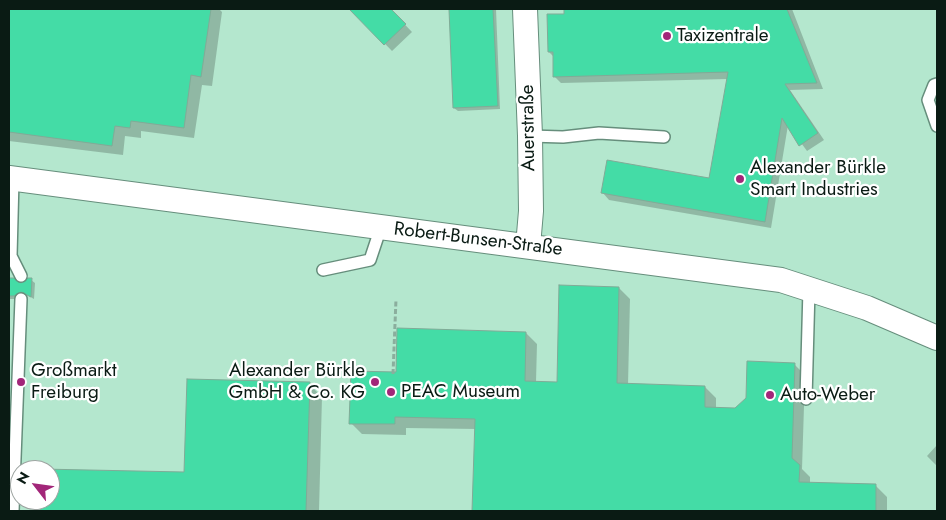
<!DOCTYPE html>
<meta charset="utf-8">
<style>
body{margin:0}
#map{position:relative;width:946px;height:520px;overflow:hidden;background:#c5f0db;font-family:Jost,sans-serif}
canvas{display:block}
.frame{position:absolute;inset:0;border:10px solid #0a1b14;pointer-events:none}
.north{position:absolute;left:10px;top:460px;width:50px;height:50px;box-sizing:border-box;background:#fff;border:1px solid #9da4a1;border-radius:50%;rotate:300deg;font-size:14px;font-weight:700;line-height:20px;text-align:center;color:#0a1b14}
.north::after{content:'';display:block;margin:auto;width:18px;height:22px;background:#a22679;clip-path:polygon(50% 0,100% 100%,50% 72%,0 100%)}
</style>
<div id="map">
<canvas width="946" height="520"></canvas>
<div class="frame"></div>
<div class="north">N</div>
</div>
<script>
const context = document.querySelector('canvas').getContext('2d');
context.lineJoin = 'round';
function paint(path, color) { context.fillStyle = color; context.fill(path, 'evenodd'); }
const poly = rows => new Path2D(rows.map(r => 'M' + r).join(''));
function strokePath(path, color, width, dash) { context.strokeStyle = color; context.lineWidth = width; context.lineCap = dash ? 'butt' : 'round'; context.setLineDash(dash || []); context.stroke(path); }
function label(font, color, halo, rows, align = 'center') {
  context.font = font + ' Jost,sans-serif'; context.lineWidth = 4.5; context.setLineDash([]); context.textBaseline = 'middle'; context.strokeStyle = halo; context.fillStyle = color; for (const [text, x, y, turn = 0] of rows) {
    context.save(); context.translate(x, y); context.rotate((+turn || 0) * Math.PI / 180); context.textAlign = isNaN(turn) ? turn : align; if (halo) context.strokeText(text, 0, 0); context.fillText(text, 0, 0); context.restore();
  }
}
const built = poly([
 [9,9,937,9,937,511,9,511],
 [20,470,50,470,50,500,20,500]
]);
const shadow = poly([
 [9,9,219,9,222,12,212,86,202,85,194,138,141,131,141,138,125,136,123,155,9,141],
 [351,9,390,9,412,32,392,51],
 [450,9,496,9,500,109,458,111,454,108],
 [565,9,792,9,823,89,790,90,824,140,807,151,788,125,771,228,609,200,603,193,710,180,728,79,561,83,554,76,554,57,549,52,565,15],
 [9,279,13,279,21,285,31,280,35,283,34,299,25,294,18,299,9,299],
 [619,288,630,299,628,385,705,387,716,398,716,409,736,409,794,364,805,375,802,469,810,477,810,484,876,486,887,497,887,511,473,511,476,429,406,428,406,435,362,434,351,423,398,374,526,333,537,344,536,382,558,383],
 [309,384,322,397,319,511,41,511,41,500,50,500,50,471,185,474],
 [937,445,937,466,927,456]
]);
const building = poly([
 [9,9,211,9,201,77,191,75,184,128,131,121,130,128,115,126,112,146,9,132,9,9],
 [349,9,391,9,406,24,384,45,349,9],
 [449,9,493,9,498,106,453,108,449,9],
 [564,9,787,9,817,83,785,84,818,133,799,146,782,118,765,222,601,193,607,160,709,178,728,72,553,77,553,52,548,52,547,14,564,14,564,9],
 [9,278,14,278,21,283,28,278,32,278,31,297,21,292,14,296,9,296,9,278],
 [559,285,619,287,617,383,705,386,705,407,735,408,746,398,747,361,795,363,792,458,800,465,799,482,876,484,876,511,472,511,475,419,395,417,395,424,349,424,351,371,396,372,397,328,526,332,525,381,557,382,559,285],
 [187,379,310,382,306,511,40,511,40,500,50,500,50,470,41,469,184,472,187,379]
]);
const path = poly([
 [393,374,396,299]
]);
const service = poly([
 [937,84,934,85,928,100,937,126],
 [530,136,563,137,599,133,664,137],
 [13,179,11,256,21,276],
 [323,270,370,260,381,227],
 [806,399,809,289],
 [13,511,21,299]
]);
const minor = poly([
 [525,9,530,136,531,211,528,246],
 [9,178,781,280,867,308,937,338]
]);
const markers = [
 [667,36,5,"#a22679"],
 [740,179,5,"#a22679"],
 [21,382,5,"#a22679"],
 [375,382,5,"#a22679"],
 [391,392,5,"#a22679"],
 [770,395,5,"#a22679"]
];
const poiNames = [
 ["Taxizentrale",677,36],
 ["Alexander Bürkle",750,168],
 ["Smart Industries",750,190],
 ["Großmarkt",31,371],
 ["Freiburg",31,393],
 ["Alexander Bürkle",365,371,"right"],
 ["GmbH & Co. KG",365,393,"right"],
 ["PEAC Museum",401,392],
 ["Auto-Weber",780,395]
];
const streetNames = [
 ["Auerstraße",529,128,-91],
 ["Robert-Bunsen-Straße",478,240,7]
];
paint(built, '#b4e7ce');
paint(shadow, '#0003');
paint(building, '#44dca6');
strokePath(building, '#81ab97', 1);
strokePath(service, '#668e7c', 14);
strokePath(minor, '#668e7c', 26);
strokePath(path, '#8bae9d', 3, [5, 2.5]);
strokePath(service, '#fff', 11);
strokePath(minor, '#fff', 24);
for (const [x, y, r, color] of markers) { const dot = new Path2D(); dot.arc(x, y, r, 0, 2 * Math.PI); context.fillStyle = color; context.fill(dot); strokePath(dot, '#fff', 2); }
label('19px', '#0a1b14', '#fff', poiNames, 'left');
label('19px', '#0a1b14', '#fff', streetNames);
</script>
